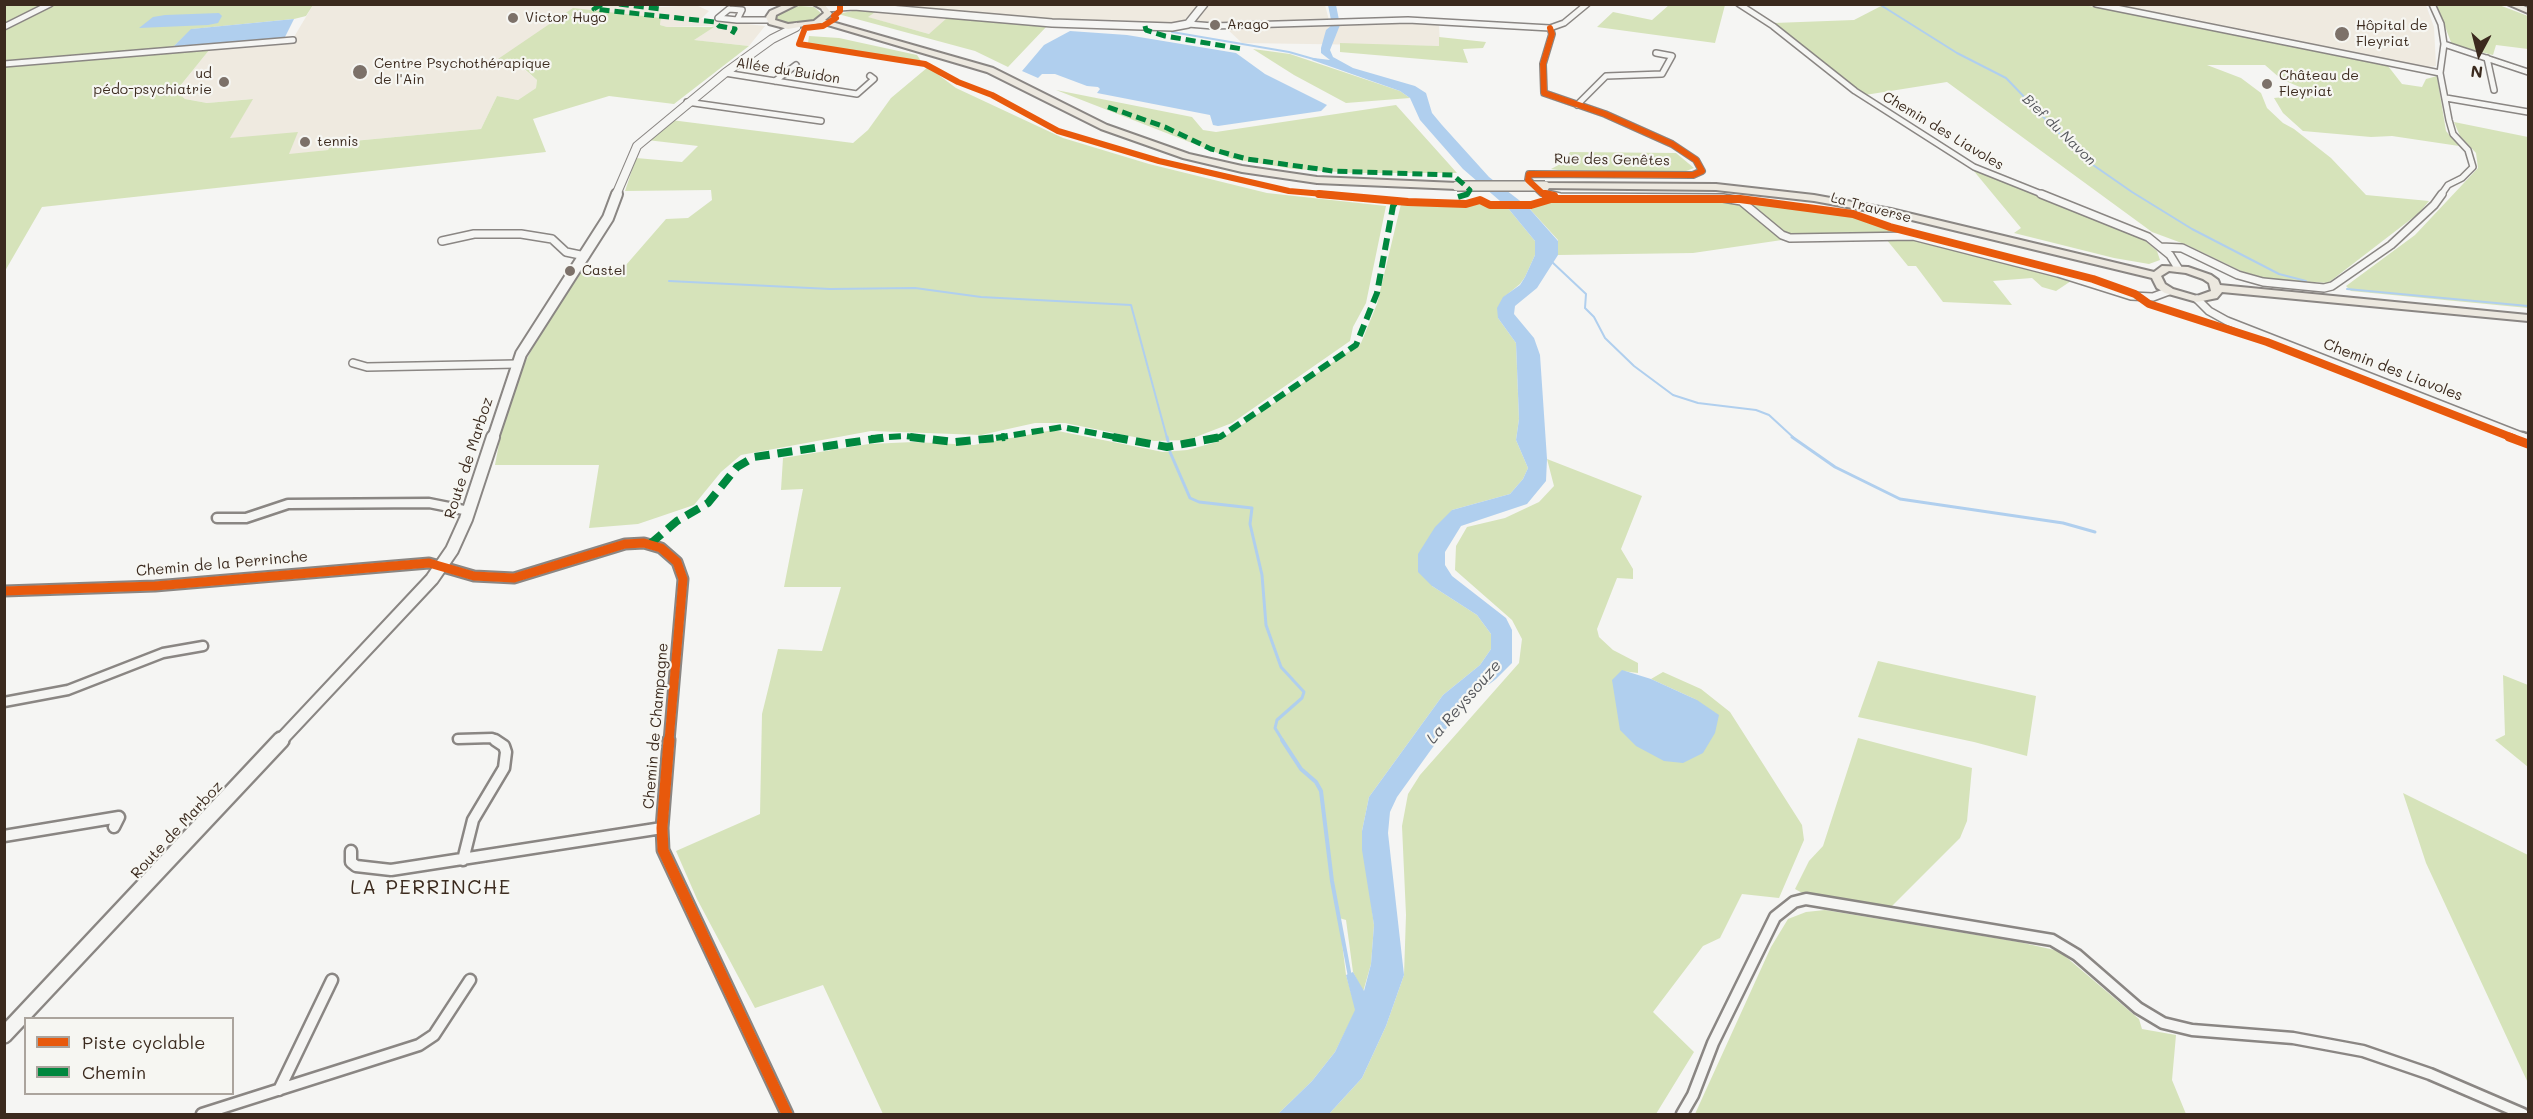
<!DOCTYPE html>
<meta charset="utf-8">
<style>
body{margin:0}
#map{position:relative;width:2533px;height:1119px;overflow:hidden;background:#f5f5f3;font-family:Mali,sans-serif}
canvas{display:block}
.frame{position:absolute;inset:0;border:6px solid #3b2a1e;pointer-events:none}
.legend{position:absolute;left:24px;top:1017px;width:210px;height:78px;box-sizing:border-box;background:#f6f6f2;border:2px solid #aba49d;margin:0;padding:8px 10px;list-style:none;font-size:18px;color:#3b2a1e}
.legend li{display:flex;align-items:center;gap:12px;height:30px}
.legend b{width:30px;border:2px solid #aba49d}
.north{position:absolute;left:2449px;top:24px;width:60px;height:60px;-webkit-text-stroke:4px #f6f6f2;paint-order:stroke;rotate:187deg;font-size:16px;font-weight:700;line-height:24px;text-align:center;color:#3b2a1e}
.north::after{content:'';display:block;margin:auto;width:21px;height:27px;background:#3b2a1e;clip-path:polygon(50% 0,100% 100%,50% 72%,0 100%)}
</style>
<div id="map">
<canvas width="2533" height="1119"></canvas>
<div class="frame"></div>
<ul class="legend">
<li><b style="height:8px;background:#e8590c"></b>Piste cyclable</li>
<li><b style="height:8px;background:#00873e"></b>Chemin</li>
</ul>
<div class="north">N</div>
</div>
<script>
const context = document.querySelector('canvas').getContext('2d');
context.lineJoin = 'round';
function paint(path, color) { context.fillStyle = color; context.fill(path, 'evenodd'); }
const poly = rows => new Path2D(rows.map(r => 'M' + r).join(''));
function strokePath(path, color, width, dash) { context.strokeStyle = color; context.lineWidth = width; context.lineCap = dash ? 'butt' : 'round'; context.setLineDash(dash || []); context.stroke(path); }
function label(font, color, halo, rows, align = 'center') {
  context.font = font + ' Mali,sans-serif'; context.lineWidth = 4.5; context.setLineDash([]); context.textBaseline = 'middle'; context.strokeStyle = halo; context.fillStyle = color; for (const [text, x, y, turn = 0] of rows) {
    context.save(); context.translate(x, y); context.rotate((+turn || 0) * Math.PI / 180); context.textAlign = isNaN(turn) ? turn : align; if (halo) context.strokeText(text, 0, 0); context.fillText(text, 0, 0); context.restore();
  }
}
const built = poly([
 [627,4,662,7,696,5,709,11,701,19,765,26,749,46,693,40,713,26,667,27,660,25,661,18,499,59,519,65,537,80,536,88,518,100,497,96,481,129,332,143,328,150,288,155,297,133,229,139,252,99,207,103,185,99,176,91,210,49,291,42,313,5],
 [814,5,1325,5,1330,24,1404,21,1439,24,1440,46,1242,43,1226,28,1112,29,984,22,929,34,867,17,876,12,847,11],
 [2106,5,2426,5,2434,27,2436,66,2420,68]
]);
const green = poly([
 [4,5,313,5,306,16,294,19,192,29,172,48,5,63],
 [1669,5,1725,5,1715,43,1597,27,1613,12,1652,20],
 [1883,5,2084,5,2388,66,2402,84,2422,87,2426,79,2437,76,2446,131,2459,146,2392,136,2371,137,2303,131,2283,113,2274,98,2302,95,2318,97,2316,94,2281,79,2265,65,2207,65,2241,78,2261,93,2267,108,2283,123,2294,129,2331,158,2366,195,2429,201,2419,213,2328,283,2268,279,2241,271,2187,245,2152,232,1947,82,1865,95,1774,23,1854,20],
 [2437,5,2499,5,2528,16,2528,49,2496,45,2493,55,2452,45],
 [800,6,814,7,822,14,810,22,788,24,775,18,785,9],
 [573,8,661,18,660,25,667,27,714,27,694,40,749,46,674,104,609,96,533,119,546,152,42,207,5,271,5,66,210,49,176,91,185,99,207,103,253,99,230,138,298,132,289,154,328,150,332,143,481,129,497,96,518,100,536,88,537,80,520,65,498,59],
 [857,10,877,11,868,17,929,34,947,18,1047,26,1008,67,975,51,838,14],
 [809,36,839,38,917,55,921,61,824,47,808,43],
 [1439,37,1486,42,1483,48,1463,49,1468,63,1340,52,1340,43,1439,46],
 [1253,49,1290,54,1400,91,1410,98,1346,103,1294,75],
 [928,67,956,88,1063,138,1149,164,1267,193,1386,206,1366,303,1353,327,1350,341,1232,423,1188,440,1154,441,1065,423,1035,423,981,435,871,431,741,455,721,472,694,505,638,524,589,528,599,465,495,465,501,433,519,374,546,322,580,271,619,273,666,219,688,218,712,200,711,190,625,191,636,158,682,162,698,146,647,140,671,120,853,143,868,130,891,98],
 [1056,90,1192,117,1203,130,1216,132,1396,105,1457,173,1353,173,1294,169,1233,159],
 [2454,122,2528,137,2528,308,2351,291,2346,286,2415,235,2478,168,2476,153,2460,136],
 [1570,152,1676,153,1694,168,1681,173,1565,171,1551,169,1564,162],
 [1973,170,2142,238,2157,251,2160,260,2149,264,2114,258,2014,233,2021,228],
 [1745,200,1848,214,1905,233,1798,237,1783,233],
 [1553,202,1738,203,1782,240,1693,253,1558,255,1558,240,1528,207],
 [1479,203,1507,207,1535,241,1535,255,1525,277,1520,284,1504,297,1498,318,1516,343,1519,419,1516,440,1528,468,1523,479,1510,494,1452,510,1432,586,1477,615,1491,634,1491,649,1480,665,1443,695,1369,797,1362,831,1374,925,1371,964,1363,992,1353,972,1346,920,1339,918,1346,975,1356,1010,1335,1052,1312,1081,1278,1114,883,1114,823,985,755,1008,697,899,676,851,760,814,762,714,778,649,822,651,841,587,784,587,803,489,781,490,783,458,869,444,914,442,974,445,1053,430,1163,452,1187,450,1217,442,1361,343,1377,304,1401,204,1473,206],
 [1911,238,2055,274,2071,281,2056,291,2042,287,2032,278,1993,281,2012,305,1943,302,1916,266,1908,266,1886,239],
 [1547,459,1642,496,1621,549,1633,569,1633,579,1617,578,1597,629,1599,637,1613,650,1638,663,1638,673,1622,671,1697,700,1651,679,1663,672,1701,689,1730,712,1802,825,1804,840,1779,898,1742,894,1720,938,1703,946,1653,1012,1694,1052,1656,1114,1329,1114,1362,1078,1386,1026,1404,975,1406,915,1402,826,1408,794,1420,775,1519,663,1522,639,1512,620,1455,570,1456,546,1467,527,1505,518,1539,502,1554,486],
 [1878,661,2036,696,2027,756,1974,742,1858,717],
 [2503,675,2528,685,2528,767,2495,740,2505,735],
 [1858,738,1972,768,1967,821,1960,838,1890,908,1841,898,1804,894,1795,889,1809,861,1823,846],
 [2403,793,2528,855,2528,1083,2426,863],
 [1825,910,2019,942,2059,951,2139,1019,2142,1029,2176,1035,2172,1080,2186,1114,1695,1114,1771,947,1788,919,1806,912]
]);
const water = poly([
 [1328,5,1336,5,1340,25,1330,50,1333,57,1353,68,1415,86,1426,93,1432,113,1442,125,1489,177,1528,207,1558,241,1558,255,1537,288,1515,306,1514,314,1534,338,1540,355,1547,459,1546,481,1527,504,1461,526,1445,552,1445,565,1452,576,1506,618,1512,630,1512,663,1496,679,1475,695,1451,722,1397,797,1390,812,1388,833,1404,975,1386,1026,1362,1078,1329,1114,1278,1114,1312,1081,1335,1052,1355,1010,1346,975,1353,972,1364,991,1371,964,1374,925,1362,850,1362,831,1369,797,1443,695,1480,665,1491,649,1491,634,1477,615,1432,586,1418,572,1418,554,1435,527,1452,510,1510,494,1523,479,1528,468,1516,440,1519,419,1516,343,1498,318,1497,308,1503,297,1520,285,1525,277,1535,255,1535,241,1507,207,1463,169,1420,120,1410,98,1400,91,1312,60,1314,58,1330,60,1321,53,1321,48,1326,30,1332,25],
 [219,13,222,16,218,23,208,25,139,28,153,17,165,15],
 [294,19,284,39,172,48,191,29],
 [1070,31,1127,35,1236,53,1265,74,1327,105,1321,111,1218,126,1213,125,1210,115,1097,93,1100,89,1098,87,1087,86,1055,74,1042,74,1038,78,1022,71,1044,45],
 [1622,670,1651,679,1697,700,1719,715,1715,733,1703,753,1683,763,1664,761,1636,746,1620,730,1612,680]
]);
const streamFar2 = poly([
 [1879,4,1957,53,2006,78,2083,158,2132,192,2192,229,2279,274,2306,281],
 [1172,32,1289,52,1317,60],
 [1552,262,1586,294,1585,308,1594,317,1605,338,1634,366,1673,395,1698,403,1756,410,1769,415,1794,438],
 [669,281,830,289,915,288,981,297,1131,305,1167,438],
 [2347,289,2528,306]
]);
const streamFar1 = poly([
 [1167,437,1168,441],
 [1792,437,1835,467,1900,499,2063,523,2095,532],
 [1170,452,1190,498,1199,502,1252,508,1250,524,1262,575,1266,625,1281,667,1304,692,1302,698,1277,720,1275,728,1283,741]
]);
const stream = poly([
 [1282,740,1301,769,1316,782,1321,791,1332,881,1350,977]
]);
const minorFar3 = poly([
 [1739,4,1773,26,1855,91,1974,167,2044,195],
 [2096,4,2440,73],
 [2432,4,2441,24,2444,44,2440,73,2449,120,2453,134,2468,150,2473,167,2462,178,2448,185,2441,195],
 [729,9,742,10,737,20,718,18,729,9],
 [737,20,771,20],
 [1188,24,1213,26,1408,20,1550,28,1564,23,1587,4],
 [4,27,50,4],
 [1550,28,1552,34,1543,64,1544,93,1605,114,1672,144,1696,160,1702,171,1693,175,1529,174,1528,180,1542,193,1552,195],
 [2444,44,2528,72],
 [2487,58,2494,90],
 [4,64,293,40],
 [725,73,857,94,874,79,870,76],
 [775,81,796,65],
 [2446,98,2528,112],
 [687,102,821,121],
 [1577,105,1606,76,1662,74,1672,56,1656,53]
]);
const minorFar2 = poly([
 [1546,194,1560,197,1723,198,1741,201,1782,235,1790,238,1913,236,2058,273,2131,296,2153,297,2169,291],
 [2041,194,2148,237,2170,255,2178,268],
 [442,241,474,234,521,234,552,239,566,252,585,256],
 [2161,247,2182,248,2238,275,2263,282,2324,288,2332,286,2391,245,2434,205,2442,194],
 [2197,299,2209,311,2227,321,2526,438],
 [353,363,367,367,517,364]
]);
const minorFar1 = poly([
 [2522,437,2528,439],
 [217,518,246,518,288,504,429,503,469,511],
 [4,591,155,586,429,563,474,576,514,578,625,544,644,543,661,548,677,562,683,579,669,741],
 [4,702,68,690,163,653,203,646],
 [458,739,492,738,497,741]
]);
const minor = poly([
 [669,740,662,828,663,850,787,1114],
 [4,836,119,817,114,827],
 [351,851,351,862,356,866,391,870,662,828],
 [463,860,473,820,504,768,506,752,504,746,495,740],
 [279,1090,332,980],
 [202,1114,419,1045,434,1035,470,980],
 [1682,1114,1693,1095,1713,1043,1775,917,1794,902,1806,899,2052,940,2077,955,2138,1008,2163,1023,2192,1030,2293,1038,2363,1051,2430,1074,2523,1114]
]);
const tertiary = poly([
 [825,8,854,6,1052,23,1172,27,1188,24,1204,4]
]);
const secondaryFar3 = poly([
 [616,195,637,146,725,73,772,39,796,27]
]);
const secondaryFar2 = poly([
 [493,438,521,354,608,218,617,194]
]);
const secondaryFar1 = poly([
 [280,741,432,579,452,550,466,519,493,437]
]);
const secondary = poly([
 [4,1035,281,740]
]);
const primary = poly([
 [786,4,798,4,776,15,775,20,788,24,814,21,824,13,822,9,813,4,824,4,832,14,825,20,993,68,1107,125,1189,154,1242,166,1317,177,1457,183,1462,186,1457,189,1317,183,1242,172,1183,158,1101,129,987,72,821,23,788,29,769,24,766,17,770,11,786,4],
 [2507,4,2519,4,2528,8,2528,13,2507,4],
 [1545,183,1716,184,1814,195,1891,209,2154,272,2162,266,2188,267,2211,275,2218,280,2220,285,2528,315,2528,321,2222,292,2217,298,2197,302,2165,293,2157,288,2152,278,1891,215,1814,201,1716,190,1542,188,1542,184,1545,183],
 [2169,271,2186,273,2203,279,2209,283,2211,291,2197,296,2173,289,2165,284,2161,276,2169,271]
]);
const primaryBridge = poly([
 [1457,186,1545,186]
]);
const quietFar2 = poly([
 [602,4,594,9,715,22,719,26,735,29,732,34],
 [619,4,660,9],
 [1145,26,1146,30,1165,36,1242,49],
 [1108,107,1165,127,1211,149,1247,159,1333,171,1453,175,1470,190,1467,195]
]);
const quietFar1 = poly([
 [1458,197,1468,194],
 [871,438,905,436,923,438],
 [996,438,1062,427,1120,438],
 [1214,438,1220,437,1356,345,1377,293,1393,206,1398,199]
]);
const quiet = poly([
 [910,437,955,442,1005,437],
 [1113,437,1167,447,1221,437],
 [650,544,677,521,708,503,737,467,754,457,888,437]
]);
const cyclewayFar3 = poly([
 [840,4,840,11,834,16,836,18,823,26,805,28,799,44,925,64,958,82,992,95,1058,131,1159,161,1289,191,1335,195],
 [1550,28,1552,34,1543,64,1544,93,1605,114,1672,144,1696,160,1702,171,1693,175,1529,174,1528,180,1542,193,1551,195]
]);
const cyclewayFar2 = poly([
 [1319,194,1408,202,1466,204,1480,200,1490,205,1531,205,1551,199,1740,199,1853,214,1890,227,2093,279,2135,294,2149,304,2267,342,2513,438],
 [1545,194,1554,196]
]);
const cyclewayFar1 = poly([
 [2509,437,2528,444],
 [4,591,155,586,429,563,474,576,514,578,625,544,644,543,661,548,677,562,683,579,669,741]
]);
const cycleway = poly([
 [669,740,662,828,663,850,787,1114]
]);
const markers = [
 [513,18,6,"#7c7169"],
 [1215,25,6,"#7c7169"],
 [2342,34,8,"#7c7169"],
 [360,72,8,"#7c7169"],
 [224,82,6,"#7c7169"],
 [2267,84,6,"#7c7169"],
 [305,142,6,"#7c7169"],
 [570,271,6,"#7c7169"]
];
const farPoinames = [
 ["Victor Hugo",525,18],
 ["Arago",1227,25],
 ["Hôpital de",2356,26],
 ["Fleyriat",2356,42],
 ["Centre Psychothérapique",374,64],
 ["de l'Ain",374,80],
 ["ud",212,74,"right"],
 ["pédo-psychiatrie",212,90,"right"],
 ["Château de",2279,76],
 ["Fleyriat",2279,92],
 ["tennis",317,142],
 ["Castel",582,271]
];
const farStreetnames = [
 ["Allée du Buidon",788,71,9],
 ["Chemin des Liavoles",1943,131,31],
 ["Rue des Genêtes",1612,160,1],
 ["La Traverse",1871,208,15]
];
const farWaternames = [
 ["Bief du Navon",2059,130,44]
];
const streetNames = [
 ["Chemin des Liavoles",2393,370,21],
 ["Route de Marboz",469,458,-72],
 ["Chemin de la Perrinche",222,564,-5],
 ["Chemin de Champagne",656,726,-85],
 ["Route de Marboz",177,830,-47]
];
const waterNames = [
 ["La Reyssouze",1464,702,-49]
];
const nearNeighbourhoodnames = [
 ["LA PERRINCHE",431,888]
];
paint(built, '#efeae0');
paint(green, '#d6e3ba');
paint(water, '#b0cfee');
strokePath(streamFar2, '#b0cfee', 2);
strokePath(streamFar1, '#b0cfee', 3);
strokePath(stream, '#b0cfee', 4);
strokePath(minorFar3, '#8a8683', 8);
strokePath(minorFar2, '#8a8683', 10);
strokePath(minorFar1, '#8a8683', 13);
strokePath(minor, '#8a8683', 15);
strokePath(tertiary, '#8a8683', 10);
strokePath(secondaryFar3, '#8a8683', 10);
strokePath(secondaryFar2, '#8a8683', 14);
strokePath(secondaryFar1, '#8a8683', 16);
strokePath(secondary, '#8a8683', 20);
strokePath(primary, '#8a8683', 4);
strokePath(minorFar3, '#f5f5f3', 5);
strokePath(minorFar2, '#f5f5f3', 7);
strokePath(minorFar1, '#f5f5f3', 8);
strokePath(minor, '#f5f5f3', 10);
strokePath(tertiary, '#f5f5f3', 7);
strokePath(secondaryFar3, '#f5f5f3', 8);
strokePath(secondaryFar2, '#f5f5f3', 10);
strokePath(secondaryFar1, '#f5f5f3', 12);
strokePath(secondary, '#f5f5f3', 15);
paint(primary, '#ece8df');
strokePath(primaryBridge, '#8a8683', 12, []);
strokePath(primaryBridge, '#ece8df', 9);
strokePath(quietFar2, '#00873e', 5, [10, 5]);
strokePath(quietFar1, '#00873e', 6, [12, 6]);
strokePath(quiet, '#00873e', 8, [15, 8]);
strokePath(cyclewayFar3, '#e8590c', 6);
strokePath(cyclewayFar2, '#e8590c', 8);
strokePath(cyclewayFar1, '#e8590c', 9);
strokePath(cycleway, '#e8590c', 11);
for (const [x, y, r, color] of markers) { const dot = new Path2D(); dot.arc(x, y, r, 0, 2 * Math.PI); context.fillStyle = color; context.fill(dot); strokePath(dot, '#f6f6f2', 2); }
label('14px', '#3b2a1e', '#f6f6f2', farPoinames, 'left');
label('14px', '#3b2a1e', '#f6f6f2', farStreetnames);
label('italic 14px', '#55575c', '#f6f6f2', farWaternames);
label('15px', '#3b2a1e', '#f6f6f2', streetNames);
label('italic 16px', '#55575c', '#f6f6f2', waterNames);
context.letterSpacing = '1.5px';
label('20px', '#3b2a1e', '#f6f6f2', nearNeighbourhoodnames);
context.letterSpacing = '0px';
</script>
